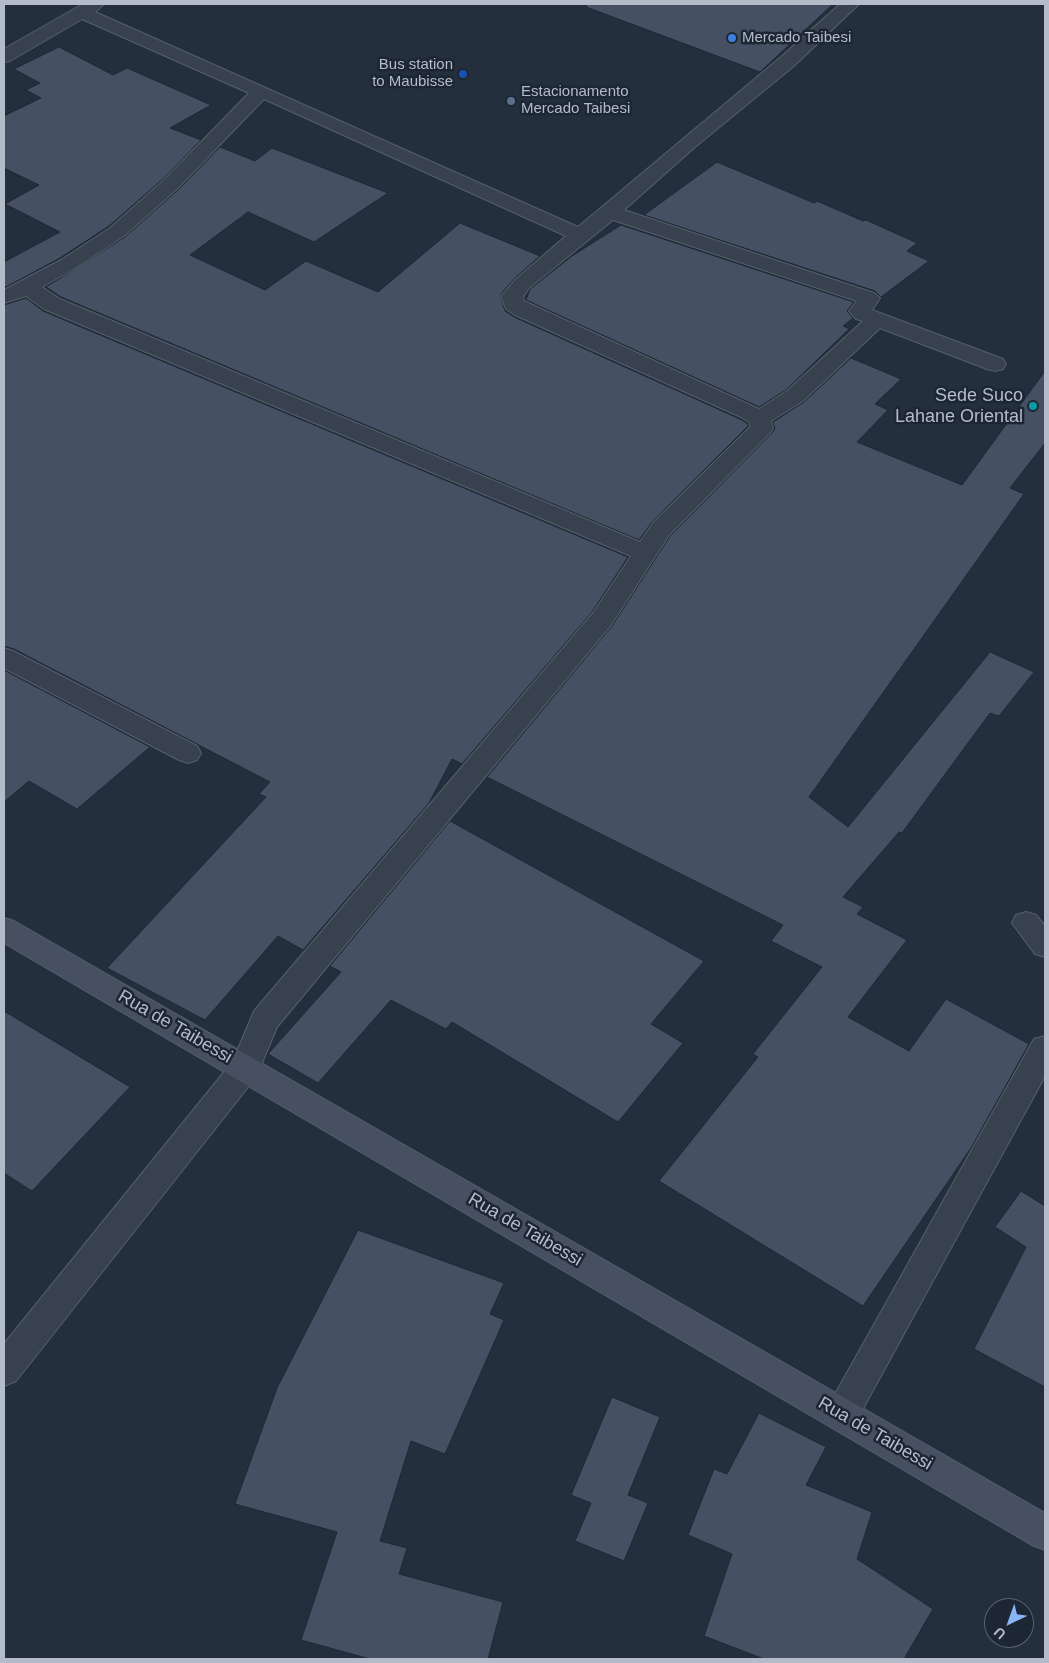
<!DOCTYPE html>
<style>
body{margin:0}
#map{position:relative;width:1049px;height:1663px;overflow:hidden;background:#242f3e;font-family:Arial,sans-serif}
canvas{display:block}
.frame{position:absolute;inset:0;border:5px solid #b4bcc9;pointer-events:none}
.north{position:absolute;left:984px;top:1598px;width:50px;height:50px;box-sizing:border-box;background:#1d2633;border:1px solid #59626f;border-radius:50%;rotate:222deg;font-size:14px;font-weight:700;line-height:20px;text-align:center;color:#b4bcc9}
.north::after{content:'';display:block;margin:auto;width:18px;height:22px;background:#8ab4f8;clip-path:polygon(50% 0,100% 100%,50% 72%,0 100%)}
</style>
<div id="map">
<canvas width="1049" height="1663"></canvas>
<div class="frame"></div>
<div class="north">U</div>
</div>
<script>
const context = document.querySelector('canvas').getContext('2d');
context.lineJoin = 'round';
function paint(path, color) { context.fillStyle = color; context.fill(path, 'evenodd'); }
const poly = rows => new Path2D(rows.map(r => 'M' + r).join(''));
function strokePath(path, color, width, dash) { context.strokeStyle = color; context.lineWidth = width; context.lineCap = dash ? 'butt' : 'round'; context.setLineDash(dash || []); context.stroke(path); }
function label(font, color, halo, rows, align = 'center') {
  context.font = font + ' Arial,sans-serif'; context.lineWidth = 5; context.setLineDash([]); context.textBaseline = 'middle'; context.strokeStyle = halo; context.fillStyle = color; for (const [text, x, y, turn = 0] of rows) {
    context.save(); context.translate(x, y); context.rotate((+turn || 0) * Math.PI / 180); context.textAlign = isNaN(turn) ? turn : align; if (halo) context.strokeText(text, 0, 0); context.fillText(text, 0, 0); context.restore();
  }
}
const building = poly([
 [587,4,833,4,760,72,586,7,587,4],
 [59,47,113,75,127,68,211,105,170,128,201,140,163,179,109,226,60,258,4,288,4,262,60,232,5,204,39,185,4,168,4,116,41,98,26,90,40,83,14,69,59,47],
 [220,147,255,161,272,148,388,193,314,242,248,212,190,255,265,290,306,261,378,292,460,223,540,256,514,279,500,295,505,311,514,317,740,419,747,423,748,426,652,522,639,540,61,297,46,287,125,237,179,189,220,147],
 [717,162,814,203,817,201,863,221,866,220,917,243,907,251,929,261,881,297,875,291,644,215,717,162],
 [621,225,854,302,847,311,853,318,843,326,849,329,786,390,759,407,526,300,530,289,572,256,621,225],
 [26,298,43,311,628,557,592,612,462,764,452,759,429,803,303,950,278,936,205,1020,107,968,266,797,259,794,270,782,14,649,4,646,4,305,26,298],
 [851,358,901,379,875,404,888,410,857,442,962,485,1045,371,1045,443,1010,488,1024,494,809,797,848,827,990,652,1034,672,999,716,990,713,902,833,899,832,843,897,863,907,857,914,907,940,848,1017,909,1051,946,999,1029,1044,971,1148,863,1306,659,1181,758,1057,753,1054,822,967,771,941,783,925,487,777,612,626,670,536,771,434,775,429,773,422,804,402,851,358],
 [4,670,150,747,77,809,29,781,4,802,4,670],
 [450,821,704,961,651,1024,683,1043,618,1122,452,1022,446,1029,391,1000,318,1083,268,1054,341,972,330,966,450,821],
 [4,1011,130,1087,32,1191,4,1173,4,1011],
 [1021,1191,1045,1206,1045,1387,974,1349,1026,1247,995,1227,1021,1191],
 [358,1230,504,1283,490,1314,504,1320,445,1454,411,1441,380,1541,407,1548,399,1574,503,1602,488,1659,370,1659,301,1640,337,1532,235,1504,277,1388,358,1230],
 [612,1397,660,1417,628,1495,648,1503,624,1561,575,1541,591,1503,571,1495,612,1397],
 [759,1413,826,1447,806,1485,872,1512,857,1559,933,1609,904,1659,764,1659,704,1636,732,1554,688,1535,714,1469,727,1474,759,1413]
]);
const street = poly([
 [83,4,104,4,95,12,578,227,781,57,840,4,859,4,795,65,695,147,624,210,874,293,880,298,872,310,1003,359,1006,364,1003,369,995,371,987,369,880,328,803,401,771,421,773,428,770,433,669,535,611,625,277,1027,256,1077,16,1381,4,1386,4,1344,233,1061,254,1011,593,613,631,556,44,309,26,296,4,303,4,290,61,260,110,228,164,180,249,93,82,19,10,61,4,62,4,49,83,4],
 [264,99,566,236,515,280,505,292,501,296,506,309,515,315,741,417,749,422,750,427,653,523,640,542,60,299,42,287,75,268,124,236,178,188,264,99],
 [613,220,857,301,849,311,856,319,863,321,787,391,759,409,524,301,523,297,529,288,613,220],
 [4,648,13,651,197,746,201,753,197,760,188,763,179,760,4,668,4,648],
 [1026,912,1036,915,1045,926,1045,957,1035,954,1012,923,1016,915,1026,912],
 [1045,1036,1045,1076,854,1425,842,1430,830,1425,825,1414,830,1403,1034,1039,1045,1036]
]);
const secondary = poly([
 [4,918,14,921,1045,1513,1045,1550,1032,1545,4,943,4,918]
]);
const markers = [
 [732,38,5,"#3f7fe0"],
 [463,74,5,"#1a4fb4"],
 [511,101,5,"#5c6f8a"],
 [1033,406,5,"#0f9aa8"]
];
const farPoinames = [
 ["Mercado Taibesi",742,38],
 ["Bus station",453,65,"right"],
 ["to Maubisse",453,82,"right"],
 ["Estacionamento",521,92],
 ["Mercado Taibesi",521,109]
];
const poiNames = [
 ["Sede Suco",1023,396],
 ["Lahane Oriental",1023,417]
];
const streetNames = [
 ["Rua de Taibessi",175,1027,30],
 ["Rua de Taibessi",525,1230,30],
 ["Rua de Taibessi",875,1434,30]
];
paint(building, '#455162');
strokePath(building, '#1f2835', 1);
strokePath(street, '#565f6c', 2);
strokePath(secondary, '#565f6c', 2);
paint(street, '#38414e');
paint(secondary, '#465061');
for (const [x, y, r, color] of markers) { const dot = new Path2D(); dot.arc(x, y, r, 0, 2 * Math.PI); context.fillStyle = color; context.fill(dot); strokePath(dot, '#1d2633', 2); }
label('15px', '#b4bcc9', '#1d2633', farPoinames, 'left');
label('18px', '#b4bcc9', '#1d2633', poiNames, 'right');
label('18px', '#b4bcc9', '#1d2633', streetNames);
</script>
